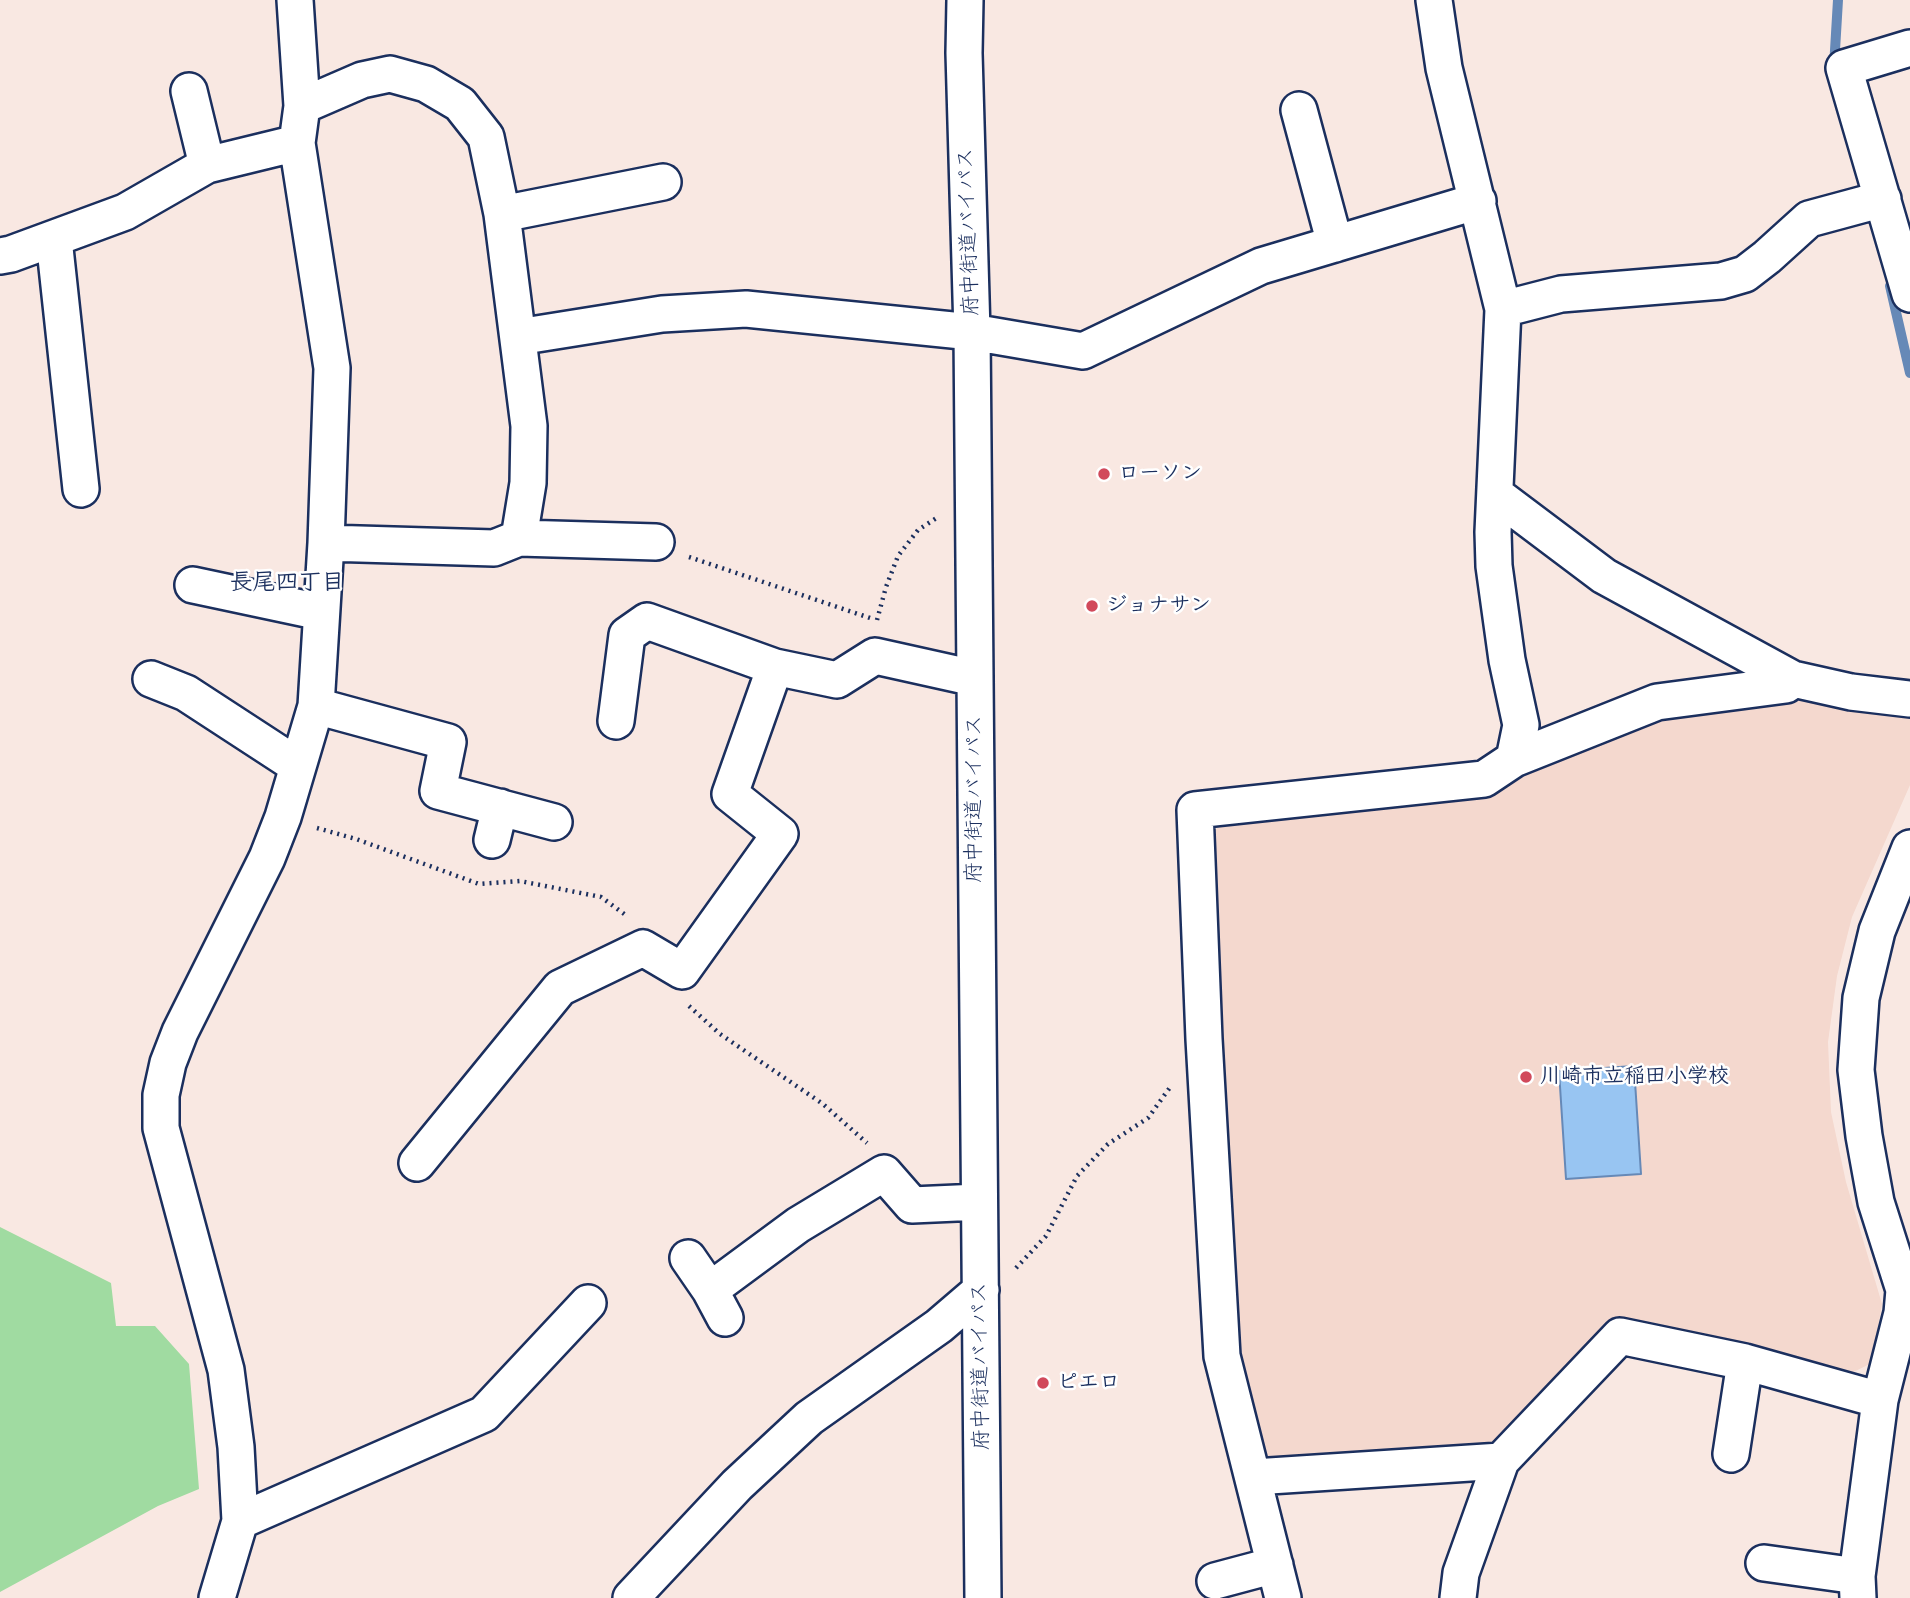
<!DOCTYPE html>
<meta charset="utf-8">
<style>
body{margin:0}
canvas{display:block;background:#f9e8e2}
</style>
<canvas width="1910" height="1598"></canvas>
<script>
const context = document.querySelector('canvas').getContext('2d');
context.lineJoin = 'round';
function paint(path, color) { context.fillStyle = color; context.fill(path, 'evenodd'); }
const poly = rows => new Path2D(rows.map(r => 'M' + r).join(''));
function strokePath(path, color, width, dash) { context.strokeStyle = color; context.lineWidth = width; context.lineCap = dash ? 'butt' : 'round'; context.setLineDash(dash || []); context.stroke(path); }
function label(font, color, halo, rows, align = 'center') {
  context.font = font + ' "Balsamiq Sans","Klee One",sans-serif'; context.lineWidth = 5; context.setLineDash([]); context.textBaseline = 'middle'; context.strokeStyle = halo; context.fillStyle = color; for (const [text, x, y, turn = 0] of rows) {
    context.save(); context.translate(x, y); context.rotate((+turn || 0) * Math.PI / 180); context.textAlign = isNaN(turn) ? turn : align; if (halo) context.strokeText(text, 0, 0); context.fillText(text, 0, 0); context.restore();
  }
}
const built = poly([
 [1799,696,1910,710,1910,785,1852,917,1837,976,1828,1042,1831,1112,1846,1182,1882,1304,1872,1363,1843,1377,1617,1321,1489,1453,1271,1463,1259,1450,1237,1364,1208,839,1222,822,1537,761,1640,722]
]);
const green = poly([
 [0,1227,111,1283,116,1326,155,1326,189,1364,199,1489,158,1506,0,1592]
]);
const water = poly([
 [1634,1066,1641,1174,1566,1179,1559,1071,1634,1066]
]);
const stream = poly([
 [1834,67,1838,0],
 [1890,286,1910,373]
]);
const path = poly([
 [689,557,873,619],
 [877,620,886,587,898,556,918,530,938,517],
 [317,828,356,839,479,884,520,881,601,897,627,916],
 [689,1006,720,1034,823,1104,867,1143],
 [1016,1268,1046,1236,1077,1176,1108,1144,1148,1118,1171,1086]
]);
const minor = poly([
 [965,0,964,53,972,332,983,1598],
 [1434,0,1444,68,1503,309,1493,532,1494,566,1507,660,1521,725,1514,759],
 [1910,48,1844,68,1910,294],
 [189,91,207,165],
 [302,106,362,80,390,74,426,84,460,104,486,137,502,214,529,426,528,483,519,538],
 [1299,110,1335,244],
 [502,214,663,182],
 [54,239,81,489],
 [0,256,11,254,125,212,207,165,297,143],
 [1503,309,1561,294,1721,281,1745,274,1767,257,1809,219,1883,199],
 [518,337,662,314,746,309,972,332,1083,351,1261,266,1478,201],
 [1495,494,1604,576,1793,679,1851,692,1910,699],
 [326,543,494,548,519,538,656,542],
 [193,585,320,612],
 [151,679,186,693,298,766],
 [316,706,448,742,438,791,554,822],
 [616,721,627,635,647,621,775,667,837,680,875,656,974,678],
 [492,840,500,807],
 [417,1163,560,988,643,948,682,971,780,834,730,794,775,667],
 [688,1258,710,1290,725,1318],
 [710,1290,798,1225,884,1173,912,1205,979,1202],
 [1731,1454,1745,1362],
 [1254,1477,1501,1461],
 [240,1521,484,1414,588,1303],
 [1764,1563,1857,1576],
 [1215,1581,1275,1565],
 [217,1598,240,1521,236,1447,226,1370,161,1128,161,1095,168,1063,180,1032,267,858,283,817,316,706,326,543,332,368,297,143,302,106,295,0],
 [631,1598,737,1485,809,1418,939,1326,981,1290],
 [1283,1598,1222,1356,1204,1039,1195,810,1484,779,1514,759,1657,702,1786,685,1793,679],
 [1458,1598,1461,1573,1501,1461,1620,1336,1745,1362,1880,1400],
 [1858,1598,1857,1576,1880,1400,1902,1313,1904,1290,1876,1202,1864,1136,1856,1070,1861,998,1877,931,1910,848]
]);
const markers = [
 [1104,474,7,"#d1495b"],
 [1092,606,7,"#d1495b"],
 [1526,1077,7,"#d1495b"],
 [1043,1383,7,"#d1495b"]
];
const streetNames = [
 ["府中街道バイパス",969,232,-92],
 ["府中街道バイパス",975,799,-90],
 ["府中街道バイパス",981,1366,-91]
];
const poiNames = [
 ["ローソン",1118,474],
 ["ジョナサン",1106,606],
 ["川崎市立稲田小学校",1540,1077],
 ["ピエロ",1057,1383]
];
const neighbourhoodNames = [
 ["長尾四丁目",287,583]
];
paint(built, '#f4d8ce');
paint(green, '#a0dba1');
paint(water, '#98c5f2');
strokePath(water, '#6689b7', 2);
strokePath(stream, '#6689b7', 10);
strokePath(minor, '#1b2f5e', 40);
strokePath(path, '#1b2f5e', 4.5, [2, 5]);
strokePath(minor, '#fff', 35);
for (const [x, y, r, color] of markers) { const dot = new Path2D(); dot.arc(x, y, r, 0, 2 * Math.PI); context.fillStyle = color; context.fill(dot); strokePath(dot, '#fff', 2.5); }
label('21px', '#1b2f5e', '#fff', streetNames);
label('bold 21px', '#1b2f5e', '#fff', poiNames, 'left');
label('bold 23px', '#1b2f5e', '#fff', neighbourhoodNames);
</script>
